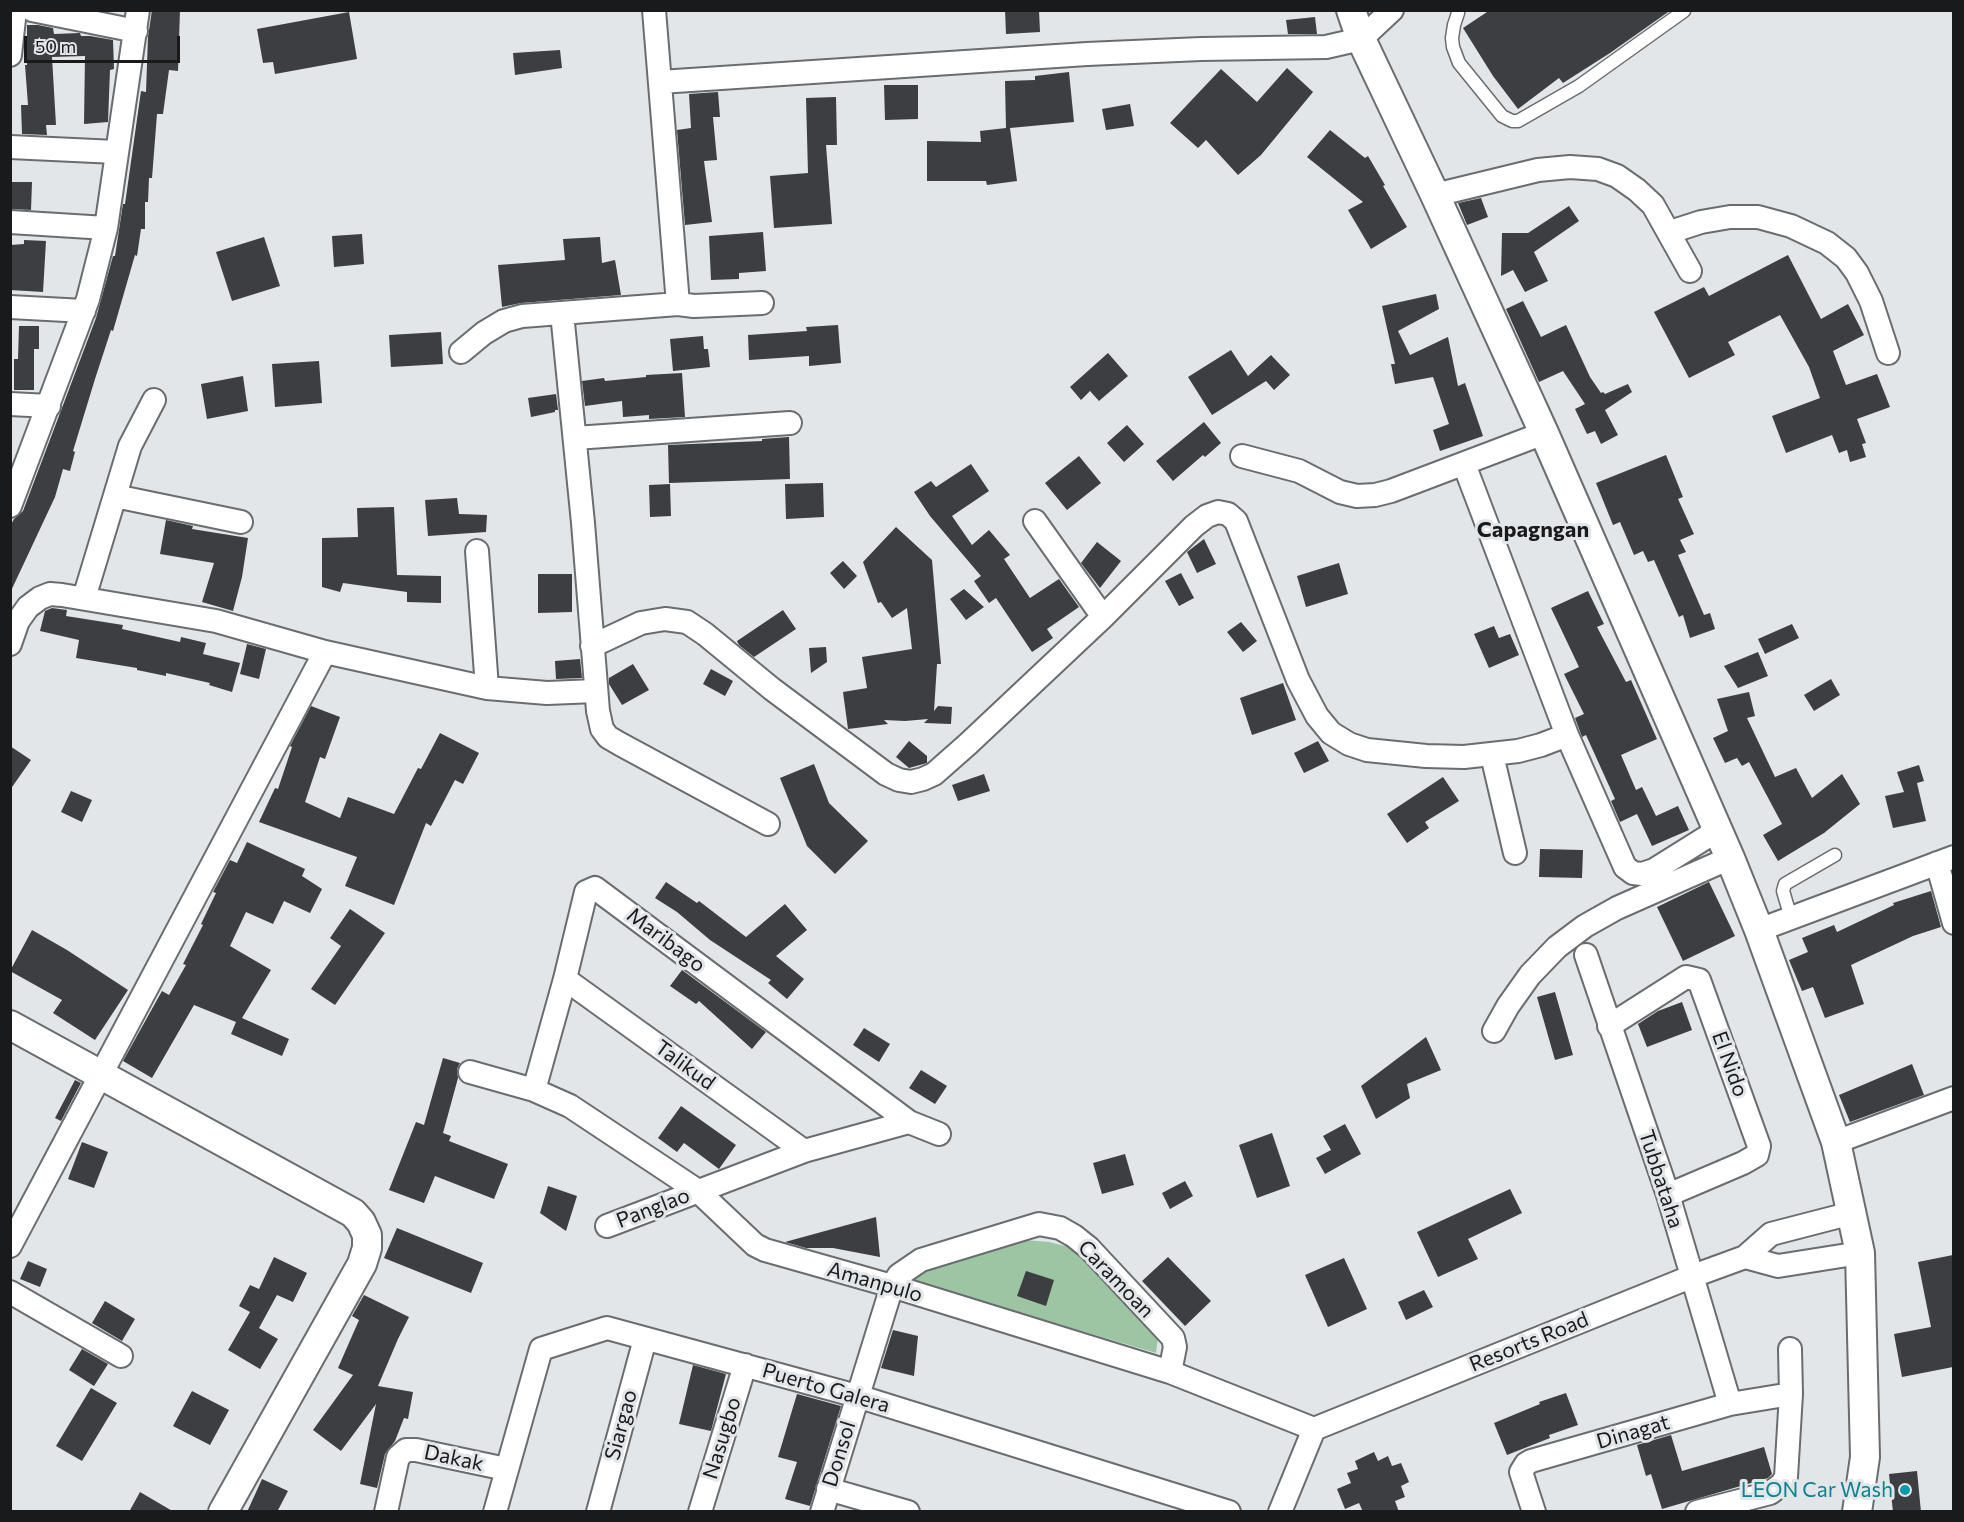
<!DOCTYPE html>
<style>
body{margin:0}
#map{position:relative;width:1964px;height:1522px;overflow:hidden;background:#e2e6e9;font-family:Commissioner,sans-serif}
canvas{display:block}
.frame{position:absolute;inset:0;border:12px solid #191a1b;pointer-events:none}
.scale{position:absolute;left:24px;top:36px;width:156px;height:27px;box-sizing:border-box;border:3px solid #191a1b;border-top:0;padding-left:8px;font-size:18px;line-height:21px;white-space:nowrap;color:#191a1b;-webkit-text-stroke:4px #e2e6e9;paint-order:stroke}
</style>
<div id="map">
<canvas width="1964" height="1522"></canvas>
<div class="frame"></div>
<div class="scale">50 m</div>
</div>
<script>
const context = document.querySelector('canvas').getContext('2d');
context.lineJoin = 'round';
function paint(path, color) { context.fillStyle = color; context.fill(path, 'evenodd'); }
const poly = rows => new Path2D(rows.map(r => 'M' + r).join(''));
function strokePath(path, color, width, dash) { context.strokeStyle = color; context.lineWidth = width; context.lineCap = dash ? 'butt' : 'round'; context.setLineDash(dash || []); context.stroke(path); }
function label(font, color, halo, rows, align = 'center') {
  context.font = font + ' Commissioner,sans-serif'; context.lineWidth = 6; context.setLineDash([]); context.textBaseline = 'middle'; context.strokeStyle = halo; context.fillStyle = color; for (const [text, x, y, turn = 0] of rows) {
    context.save(); context.translate(x, y); context.rotate((+turn || 0) * Math.PI / 180); context.textAlign = isNaN(turn) ? turn : align; if (halo) context.strokeText(text, 0, 0); context.fillText(text, 0, 0); context.restore();
  }
}
const green = poly([
 [1012,1239,1049,1242,1073,1248,1159,1329,1156,1353,912,1281,952,1254]
]);
const building = poly([
 [152,10,180,10,178,71,169,70,163,114,157,114,152,178,149,178,148,202,145,202,145,229,141,229,137,256,135,255,113,331,111,330,95,379,73,451,75,452,70,471,63,469,55,497,10,593,10,526,14,519,23,511,96,318,113,256,115,256,123,204,125,204,141,91,146,92,148,37],
 [1005,10,1039,10,1040,32,1006,34],
 [1490,10,1671,10,1610,53,1563,83,1559,78,1518,109,1493,76,1463,28],
 [349,12,357,59,275,74,273,62,263,63,257,29],
 [1315,17,1317,34,1288,34,1286,20],
 [27,25,38,25,53,28,54,34,80,33,81,36,90,36,113,40,114,69,110,70,108,122,84,124,85,56,52,57,56,125,46,125,47,135,22,134,21,105,28,105,25,65,27,65],
 [560,50,562,68,515,75,513,53],
 [1287,68,1313,92,1261,155,1238,175,1206,140,1198,148,1170,123,1221,69,1257,102],
 [1069,72,1074,122,1010,128,1017,181,987,185,986,181,927,181,927,141,981,142,980,131,1006,128,1005,81,1035,80,1035,76],
 [884,85,918,85,918,119,885,120],
 [718,92,720,117,713,117,717,160,704,161,712,222,685,225,677,130,691,128,689,94],
 [836,97,837,145,826,145,832,224,774,228,770,176,808,173,806,98],
 [1130,104,1134,126,1106,130,1102,109],
 [1330,130,1365,158,1368,156,1385,185,1383,186,1407,227,1371,249,1348,210,1363,202,1307,157],
 [10,182,32,182,31,210,10,209],
 [1481,198,1488,217,1467,225,1458,203],
 [1569,206,1579,221,1534,252,1548,281,1525,292,1513,270,1501,276,1502,233,1528,233],
 [763,232,766,271,739,273,739,279,711,280,709,236],
 [362,234,364,264,334,267,332,236],
 [264,237,280,286,232,301,216,252],
 [600,237,602,263,615,260,621,295,521,303,502,307,498,265,565,260,563,239],
 [24,240,46,241,43,292,10,290,10,245,24,244],
 [1788,255,1821,319,1848,304,1864,335,1833,351,1846,385,1877,374,1890,407,1857,419,1866,443,1862,444,1866,457,1850,462,1847,450,1839,453,1832,435,1786,453,1772,416,1820,398,1809,367,1780,315,1728,342,1735,355,1689,378,1654,312,1704,287,1709,296],
 [1436,294,1439,309,1398,331,1410,355,1448,337,1458,386,1465,383,1483,436,1440,451,1433,430,1449,424,1433,377,1395,384,1391,364,1395,364,1382,306],
 [1523,301,1541,337,1566,325,1590,377,1601,393,1603,392,1605,394,1628,384,1632,392,1605,410,1618,435,1601,444,1595,431,1587,434,1575,409,1585,404,1563,371,1539,382,1506,309],
 [838,325,841,363,809,366,809,356,749,360,748,335,807,331,806,327],
 [19,326,39,326,39,349,34,349,34,390,14,390,14,359,18,359],
 [441,332,443,364,391,367,389,335],
 [703,336,704,349,708,349,710,367,673,371,670,339],
 [1231,350,1248,376,1271,355,1290,375,1274,390,1266,381,1212,415,1188,377],
 [1108,353,1128,376,1099,401,1090,391,1081,400,1070,387],
 [319,361,322,403,275,407,272,364],
 [682,373,685,417,649,419,649,415,623,417,622,401,585,406,582,381,604,378,605,381,646,377,646,375],
 [243,376,248,411,207,419,201,384],
 [556,394,558,410,555,410,555,412,531,417,528,398],
 [1204,422,1221,443,1205,457,1203,455,1173,481,1156,461],
 [1127,425,1144,444,1124,462,1107,443],
 [789,437,790,479,669,483,668,445,762,441,762,439],
 [1666,455,1683,497,1678,499,1694,534,1680,540,1686,552,1678,555,1704,615,1710,613,1715,629,1690,638,1683,615,1679,617,1654,560,1648,562,1643,551,1634,555,1620,522,1613,525,1596,483],
 [1079,456,1101,483,1067,510,1045,483],
 [971,464,989,491,952,516,972,545,989,530,1010,555,1004,559,1030,598,1059,579,1079,607,1047,629,1053,638,1032,652,996,598,989,603,974,581,981,576,930,516,914,492,931,481,936,487],
 [823,483,824,517,786,519,785,484],
 [670,484,671,516,650,517,649,485],
 [457,498,459,514,487,515,486,532,428,536,425,500],
 [394,507,397,575,441,576,441,603,407,602,407,592,343,583,340,592,322,587,322,538,358,537,357,508],
 [166,520,193,526,192,529,248,538,242,577,233,611,202,602,214,563,160,554],
 [896,527,932,560,941,664,937,664,934,711,938,706,952,707,951,724,924,723,928,719,905,721,884,720,888,724,848,729,843,692,867,688,862,657,912,649,907,608,892,618,881,602,878,603,863,562],
 [1204,539,1216,564,1197,573,1187,552],
 [1097,542,1121,561,1100,588,1081,563],
 [843,561,857,576,844,589,830,573],
 [1339,563,1348,594,1306,607,1297,576],
 [1181,573,1194,598,1179,606,1165,581],
 [538,574,572,574,572,612,538,613],
 [964,589,984,607,966,620,950,599],
 [1588,591,1604,624,1597,627,1626,682,1631,680,1657,739,1621,755,1636,790,1642,787,1656,816,1678,806,1689,830,1652,846,1637,814,1620,822,1611,801,1615,799,1586,735,1582,737,1575,718,1584,714,1564,674,1579,667,1551,608],
 [52,608,67,610,66,616,123,625,122,629,180,642,181,637,206,643,203,654,240,663,232,692,209,685,210,683,166,673,166,676,137,670,137,668,76,658,79,640,40,631,45,611],
 [783,610,796,629,754,657,739,645,737,641],
 [1241,622,1257,641,1243,652,1227,632],
 [1792,624,1799,638,1765,654,1758,639],
 [1494,626,1499,638,1510,634,1519,655,1489,668,1474,634],
 [247,644,266,649,259,679,240,674],
 [826,647,827,662,811,673,809,648],
 [1758,652,1768,676,1738,688,1724,666],
 [580,659,582,678,556,679,555,661],
 [633,664,649,690,622,705,609,684,609,678],
 [711,669,733,681,725,696,703,684],
 [1831,679,1840,695,1814,711,1804,695],
 [1283,683,1296,720,1252,735,1240,698],
 [1749,692,1755,716,1747,718,1775,777,1796,768,1812,798,1842,774,1860,804,1824,833,1778,861,1763,835,1782,824,1749,762,1742,766,1737,758,1725,763,1713,738,1728,731,1717,699],
 [311,706,340,717,325,759,320,757,305,802,340,818,348,797,394,814,418,768,421,769,440,733,479,753,463,784,455,780,431,826,426,823,394,905,345,886,357,857,259,822,275,788,278,789,292,747,290,746],
 [909,741,927,756,927,763,909,768,896,757],
 [1318,741,1329,761,1304,773,1294,753],
 [10,746,31,760,10,790],
 [814,764,829,803,868,841,835,874,807,846,780,778],
 [1919,765,1924,781,1917,783,1926,821,1893,828,1885,796,1904,792,1897,772],
 [984,774,990,791,958,801,952,785],
 [1443,777,1459,801,1425,822,1429,828,1407,843,1387,814],
 [71,791,92,800,82,822,61,812],
 [247,842,305,869,302,876,322,889,310,913,284,901,273,924,246,912,230,946,271,970,242,1018,289,1039,282,1056,231,1034,236,1022,194,1005,152,1078,123,1061,162,991,169,995,186,965,183,964,203,925,201,924,216,893,213,892,230,860,237,863],
 [1540,849,1583,850,1582,878,1539,877],
 [666,882,697,903,699,901,746,937,785,904,807,930,776,956,804,979,787,999,768,983,771,980,710,940,677,912,655,898],
 [1709,882,1735,936,1683,961,1657,907],
 [1931,891,1941,927,1913,936,1851,965,1864,1004,1825,1018,1813,987,1802,991,1789,960,1808,952,1802,938,1834,925,1837,932,1894,905,1893,903],
 [350,909,385,933,335,1005,311,989,341,946,330,938],
 [32,930,67,950,128,990,95,1040,53,1013,62,1000,10,971],
 [682,970,766,1032,752,1049,699,1001,696,1004,670,986],
 [1555,992,1573,1055,1555,1060,1537,997],
 [1682,1002,1692,1030,1647,1047,1638,1024,1658,1011],
 [864,1028,890,1044,879,1062,853,1045],
 [1426,1037,1441,1070,1407,1084,1410,1098,1376,1119,1361,1086],
 [443,1058,460,1063,457,1069,458,1078,443,1133,451,1136,449,1141,508,1164,494,1199,435,1176,424,1203,389,1190,416,1122,424,1125],
 [1912,1064,1924,1095,1850,1122,1839,1095],
 [921,1070,947,1086,935,1104,909,1088],
 [75,1080,81,1083,61,1121,55,1118],
 [681,1106,736,1145,719,1169,684,1143,677,1152,658,1138],
 [1345,1124,1361,1154,1325,1174,1316,1158,1331,1150,1323,1136],
 [1272,1133,1290,1186,1257,1198,1239,1145],
 [82,1142,108,1152,94,1188,68,1179],
 [1125,1154,1134,1185,1102,1194,1093,1163],
 [1185,1181,1193,1196,1170,1209,1162,1193],
 [548,1186,577,1196,566,1231,540,1213],
 [1510,1189,1522,1213,1468,1239,1478,1259,1438,1277,1417,1232],
 [876,1217,880,1257,833,1248,806,1248,785,1242],
 [397,1228,483,1263,471,1293,384,1258],
 [1953,1255,1953,1367,1902,1377,1894,1334,1931,1327,1918,1262],
 [274,1257,307,1273,293,1302,277,1295,259,1328,278,1339,260,1369,228,1350,250,1312,239,1306,250,1285,259,1289],
 [1168,1257,1211,1301,1185,1326,1142,1281],
 [1344,1258,1367,1309,1328,1327,1305,1275],
 [28,1261,47,1269,40,1287,20,1279],
 [1026,1271,1054,1280,1046,1306,1017,1296],
 [1424,1290,1433,1307,1406,1320,1398,1302],
 [364,1295,409,1317,398,1339,378,1386,413,1392,408,1419,404,1418,395,1441,385,1454,377,1488,360,1484,376,1404,341,1451,313,1430,353,1375,338,1368,359,1320,352,1316],
 [105,1301,135,1319,122,1341,92,1323],
 [893,1330,918,1336,914,1376,881,1368],
 [82,1349,108,1364,94,1386,69,1370],
 [693,1365,726,1374,711,1431,679,1424],
 [91,1388,117,1403,82,1461,56,1446],
 [192,1391,229,1410,210,1445,173,1426],
 [1566,1393,1578,1425,1549,1435,1550,1438,1507,1455,1494,1423,1540,1404,1539,1402],
 [797,1394,841,1406,810,1506,785,1499,797,1462,778,1457],
 [1671,1435,1682,1471,1764,1447,1772,1474,1768,1478,1662,1509,1651,1474,1646,1476,1637,1445],
 [1374,1452,1378,1461,1388,1456,1392,1466,1401,1463,1409,1482,1401,1486,1405,1497,1395,1501,1399,1512,1363,1512,1359,1503,1345,1509,1337,1489,1351,1483,1347,1473,1358,1469,1355,1461],
 [1917,1471,1921,1512,1893,1512,1889,1474],
 [262,1479,288,1491,277,1512,247,1512],
 [140,1492,174,1512,129,1512]
]);
const service = poly([
 [1458,13,1454,25,1452,38,1453,47,1459,63,1502,116,1512,121,1518,121,1579,86,1684,11],
 [1791,918,1783,891,1785,884,1835,855]
]);
const minor = poly([
 [32,10,136,31],
 [654,10,678,304],
 [10,55,15,10],
 [660,82,1087,54,1201,49,1326,47,1361,39,1392,10],
 [10,147,116,152],
 [1435,195,1538,170,1570,167,1598,169,1617,176,1637,190,1653,205,1690,271],
 [10,222,106,228],
 [1670,232,1701,222,1730,217,1758,217,1791,226,1827,243,1846,258,1857,273,1871,301,1888,353],
 [10,307,84,311],
 [562,313,583,523,598,711,602,729,608,737,620,744,768,824],
 [461,352,484,333,504,321,522,316,678,304,694,306,762,303],
 [10,404,49,406],
 [575,438,790,423],
 [1242,456,1299,471,1340,492,1357,496,1375,495,1391,491,1544,433],
 [1464,464,1567,735,1625,867,1633,873,1642,874,1654,870,1718,830],
 [115,496,241,522],
 [10,506,88,299,106,228,138,10],
 [1035,521,1103,617],
 [477,551,487,688],
 [84,598,130,446,154,400],
 [10,644,18,621,28,607,40,598,50,594,62,595,216,621,325,652,487,688,547,693,596,691],
 [592,646,641,623,665,619,687,622,705,634,772,689,886,774,899,780,911,782,923,779,934,774,968,744,1103,617,1194,526,1207,516,1218,512,1228,514,1236,521,1298,680,1317,716,1331,733,1349,744,1367,750,1426,756,1464,757,1518,751,1541,745,1567,735],
 [1492,755,1515,853],
 [1937,863,1954,923],
 [1759,930,1954,857],
 [1586,955,1668,1195,1730,1404],
 [565,979,804,1151],
 [1609,1026,1686,977,1699,980,1759,1146,1757,1155,1743,1163,1668,1195],
 [1494,1031,1508,1006,1530,975,1557,947,1585,926,1617,908,1730,858],
 [470,1072,534,1090,570,1106,698,1191,755,1245,765,1250,892,1286,1170,1372,1314,1429],
 [534,1090,565,979,586,892,595,888,909,1122,939,1134],
 [1836,1142,1954,1098],
 [607,1226,804,1151,909,1122],
 [10,1246,325,652],
 [1745,1257,1778,1266,1860,1253],
 [10,1292,121,1356],
 [1314,1429,1693,1276,1745,1257,1771,1234,1852,1213],
 [828,1489,908,1512],
 [386,1512,398,1457,406,1450,416,1450,506,1469],
 [495,1512,541,1349,607,1328,857,1396,1229,1512],
 [598,1512,645,1339],
 [700,1512,745,1365],
 [822,1512,892,1286,899,1275,921,1260,1039,1224,1060,1228,1074,1236,1089,1248,1173,1338,1175,1347,1170,1372],
 [1280,1512,1314,1429],
 [1534,1512,1521,1472,1526,1464,1531,1461,1730,1404,1791,1394],
 [1697,1512,1770,1493,1782,1484,1786,1477,1791,1394,1790,1349]
]);
const tertiary = poly([
 [1351,10,1361,39,1435,195,1544,433,1730,858,1759,930,1836,1142,1860,1253,1865,1457,1857,1512],
 [10,1025,353,1213,361,1222,367,1235,367,1248,362,1264,223,1512]
]);
const markers = [
 [1905,1490,6,"#0f9aa8"]
];
const streetNames = [
 ["Maribago",666,940,37],
 ["El Nido",1730,1064,70],
 ["Talikud",685,1065,36],
 ["Tubbataha",1661,1179,72],
 ["Panglao",653,1208,-21],
 ["Caramoan",1116,1279,46],
 ["Amanpulo",875,1282,16],
 ["Resorts Road",1529,1342,-22],
 ["Puerto Galera",826,1388,16],
 ["Siargao",621,1425,-75],
 ["Dinagat",1633,1432,-16],
 ["Nasugbo",722,1438,-73],
 ["Donsol",839,1454,-73],
 ["Dakak",454,1458,12]
];
const cultureNames = [
 ["LEON Car Wash",1893,1490]
];
const neighbourhoodNames = [
 ["Capagngan",1533,530]
];
paint(green, '#9dc5a3');
paint(building, '#3c3e41');
strokePath(service, '#6a6d6f', 15);
strokePath(minor, '#6a6d6f', 26);
strokePath(tertiary, '#6a6d6f', 32);
strokePath(service, '#fff', 12);
strokePath(minor, '#fff', 22);
strokePath(tertiary, '#fff', 28);
for (const [x, y, r, color] of markers) { const dot = new Path2D(); dot.arc(x, y, r, 0, 2 * Math.PI); context.fillStyle = color; context.fill(dot); strokePath(dot, '#e2e6e9', 2); }
label('21px', '#191a1b', '#e2e6e9', streetNames);
label('21px', '#0d838f', '#e2e6e9', cultureNames, 'right');
label('bold 22px', '#191a1b', '#e2e6e9', neighbourhoodNames);
</script>
